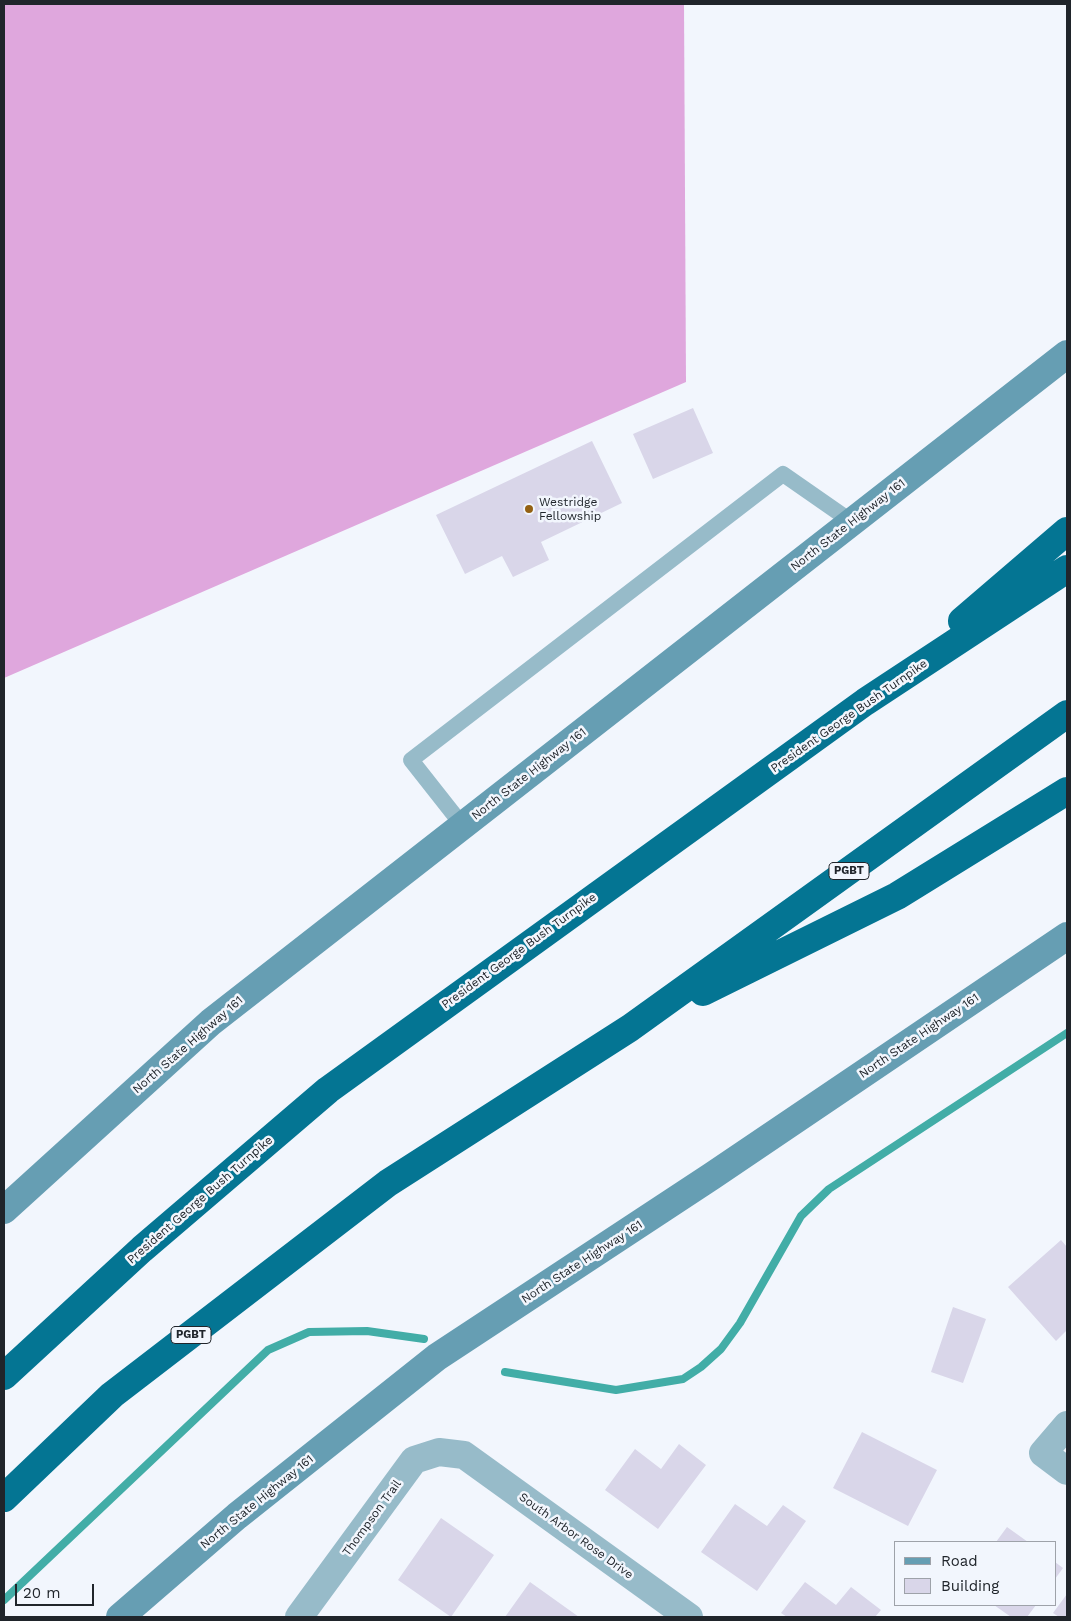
<!DOCTYPE html>
<style>
body{margin:0}
#map{position:relative;width:1071px;height:1621px;overflow:hidden;background:#f2f6fd;font-family:"Work Sans",sans-serif}
canvas{display:block}
.frame{position:absolute;inset:0;border:5px solid #20252b;pointer-events:none}
.legend{position:absolute;left:894px;top:1541px;width:162px;height:65px;box-sizing:border-box;background:#f2f6fd;border:1px solid #9ea2a9;margin:0;padding:6px 9px;list-style:none;font-size:15px;color:#20252b}
.legend li{display:flex;align-items:center;gap:10px;height:25px}
.legend b{width:25px;border:1px solid #9ea2a9}
.scale{position:absolute;left:15px;top:1584px;width:79px;height:22px;box-sizing:border-box;border:2px solid #20252b;border-top:0;padding-left:6px;font-size:15px;line-height:18px;white-space:nowrap;color:#20252b;-webkit-text-stroke:4px #f2f6fd;paint-order:stroke}
</style>
<div id="map">
<canvas width="1071" height="1621"></canvas>
<div class="frame"></div>
<ul class="legend">
<li><b style="height:6px;background:#669eb3"></b>Road</li>
<li><b style="height:14px;background:#d9d6e9"></b>Building</li>
</ul>
<div class="scale">20 m</div>
</div>
<script>
const context = document.querySelector('canvas').getContext('2d');
context.lineJoin = 'round';
function paint(path, color) { context.fillStyle = color; context.fill(path, 'evenodd'); }
const poly = rows => new Path2D(rows.map(r => 'M' + r).join(''));
function strokePath(path, color, width, dash) { context.strokeStyle = color; context.lineWidth = width; context.lineCap = dash ? 'butt' : 'round'; context.setLineDash(dash || []); context.stroke(path); }
function label(font, color, halo, rows, align = 'center') {
  context.font = font + ' "Work Sans",sans-serif'; context.lineWidth = 5; context.setLineDash([]); context.textBaseline = 'middle'; context.strokeStyle = halo; context.fillStyle = color; for (const [text, x, y, turn = 0] of rows) {
    context.save(); context.translate(x, y); context.rotate((+turn || 0) * Math.PI / 180); context.textAlign = isNaN(turn) ? turn : align; if (halo) context.strokeText(text, 0, 0); context.fillText(text, 0, 0); context.restore();
  }
}
const forest = poly([
 [4,4,684,4,686,382,4,678]
]);
const stream = poly([
 [505,1372,616,1390,683,1379,701,1367,721,1349,740,1323,801,1216,829,1189,1067,1033],
 [4,1600,268,1350,309,1332,367,1331,424,1339]
]);
const building = poly([
 [693,408,713,453,653,479,633,434],
 [592,441,622,503,541,542,549,560,513,577,502,556,465,574,436,515],
 [1061,1240,1067,1247,1067,1330,1056,1341,1008,1287],
 [953,1307,986,1319,963,1383,931,1372],
 [862,1432,937,1470,908,1526,833,1488],
 [679,1444,706,1465,658,1529,605,1490,635,1449,661,1469],
 [735,1504,767,1526,783,1505,806,1521,757,1591,701,1552],
 [441,1518,494,1555,451,1617,398,1580],
 [1007,1527,1028,1542,996,1542],
 [1055,1562,1063,1568,1055,1579],
 [530,1582,579,1617,505,1617],
 [805,1582,836,1605,851,1587,881,1610,875,1617,787,1617,781,1613],
 [1067,1594,1067,1617,1059,1617,1053,1613],
 [994,1605,1036,1605,1027,1617,1011,1617]
]);
const lane = poly([
 [463,826,411,760,783,474,852,522]
]);
const street = poly([
 [1067,1425,1043,1453,1067,1471],
 [299,1617,414,1460,439,1452,464,1455,689,1617]
]);
const secondary = poly([
 [4,1210,211,1022,1067,354],
 [120,1617,237,1516,437,1357,712,1176,1067,936]
]);
const highway = poly([
 [962,621,1067,531],
 [703,992,897,896,1067,791],
 [4,1376,142,1249,328,1090,865,702,1067,569],
 [4,1498,112,1395,388,1183,630,1028,1067,714]
]);
const markers = [
 [529,509,5,"#946113"]
];
const shields = [
 [849,871,40],
 [191,1335,40]
];
const shieldNames = [
 ["PGBT",849,871],
 ["PGBT",191,1335]
];
const poiNames = [
 ["Westridge",539,502],
 ["Fellowship",539,516]
];
const streetNames = [
 ["North State Highway 161",848,525,-38],
 ["President George Bush Turnpike",849,716,-35],
 ["North State Highway 161",529,774,-38],
 ["President George Bush Turnpike",519,951,-36],
 ["North State Highway 161",919,1036,-34],
 ["North State Highway 161",188,1045,-41],
 ["President George Bush Turnpike",200,1200,-41],
 ["North State Highway 161",582,1262,-33],
 ["North State Highway 161",257,1502,-39],
 ["Thompson Trail",372,1518,-54],
 ["South Arbor Rose Drive",576,1536,36]
];
paint(forest, '#dfa7dd');
strokePath(stream, '#42ada7', 8);
paint(building, '#d9d6e9');
strokePath(lane, '#97bbc9', 16);
strokePath(street, '#97bbc9', 28);
strokePath(secondary, '#669eb3', 28);
strokePath(highway, '#047593', 28);
for (const [x, y, r, color] of markers) { const dot = new Path2D(); dot.arc(x, y, r, 0, 2 * Math.PI); context.fillStyle = color; context.fill(dot); strokePath(dot, '#f2f6fd', 2); }
for (const [x, y, w] of shields) { const box = new Path2D(); box.roundRect(x - w / 2, y - 8.5, w, 17, 4); context.fillStyle = '#f2f6fd'; context.fill(box); strokePath(box, '#20252b', 1); }
label('bold 11px', '#20252b', null, shieldNames);
label('12px', '#20252b', '#f2f6fd', poiNames, 'left');
label('12px', '#20252b', '#f2f6fd', streetNames);
</script>
